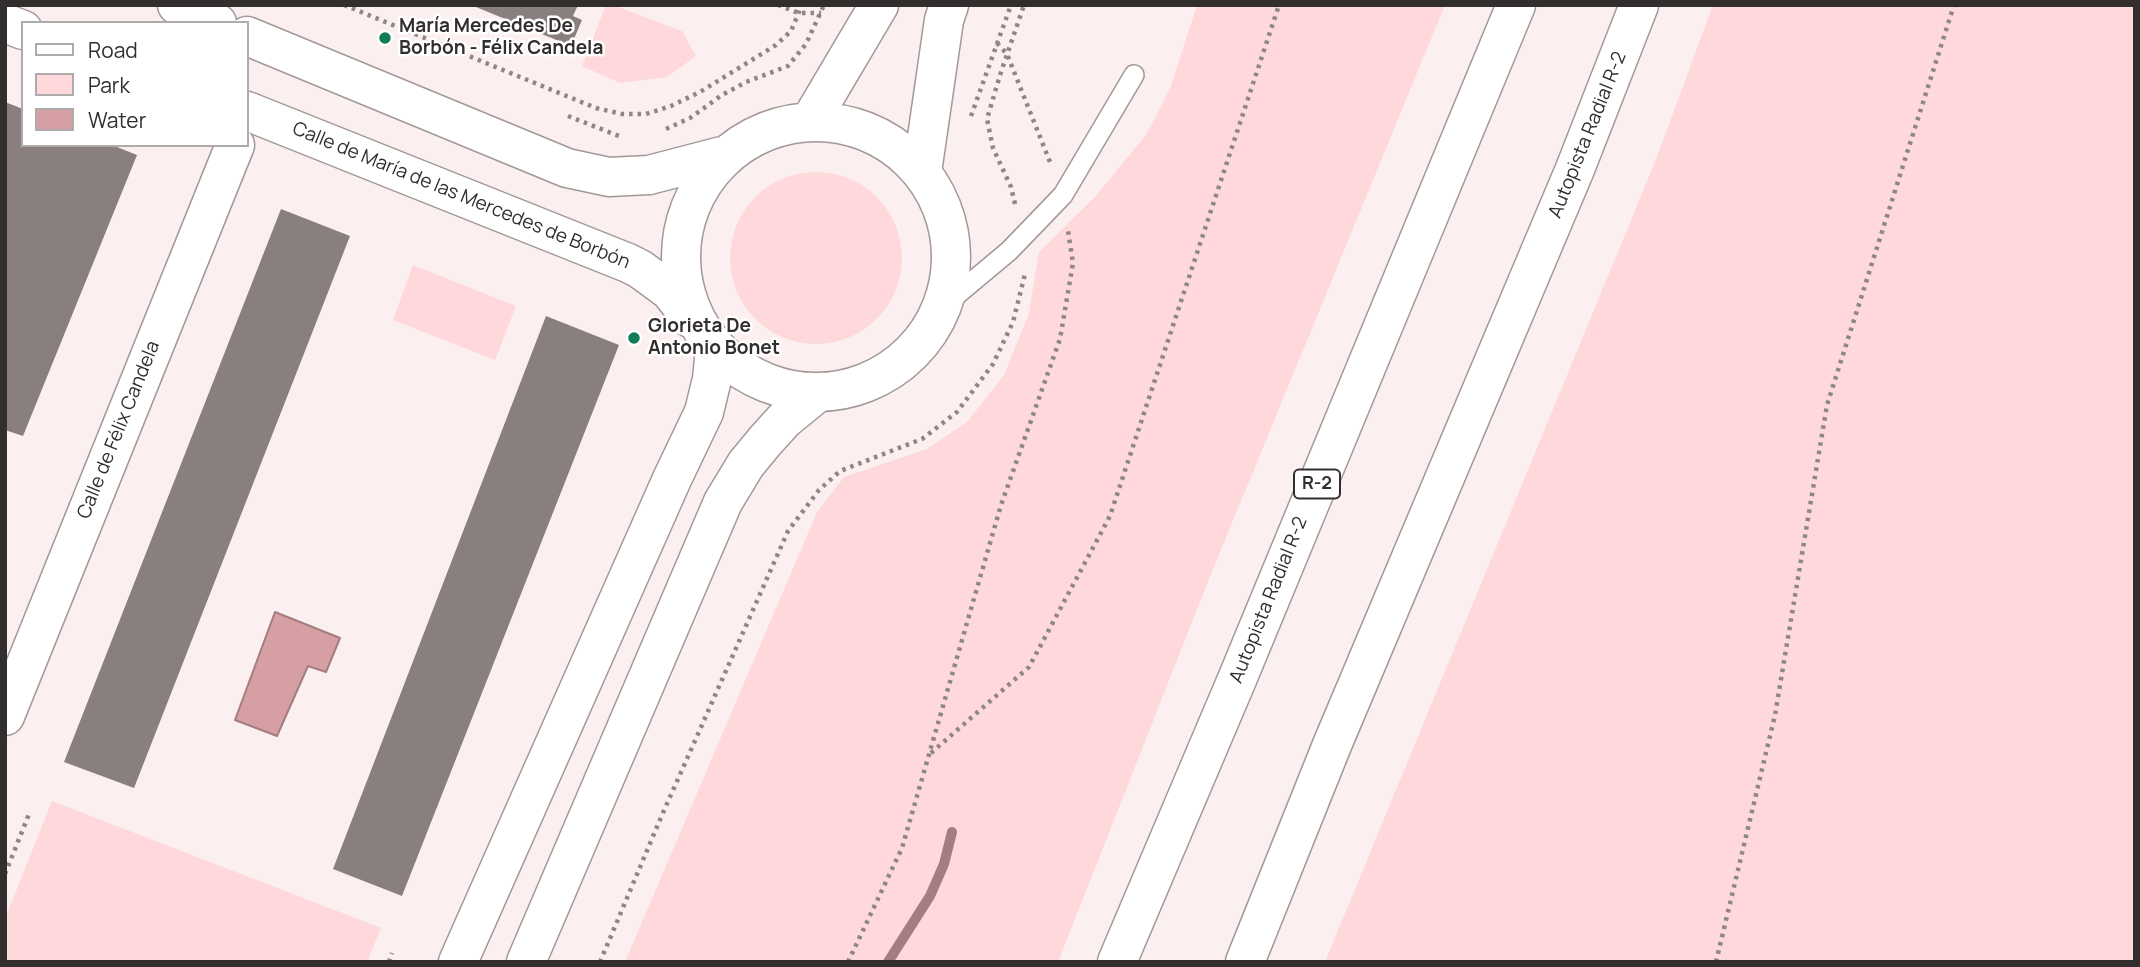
<!DOCTYPE html>
<meta charset="utf-8">
<style>
body{margin:0}
#map{position:relative;width:2140px;height:967px;overflow:hidden;background:#fbefef;font-family:Manrope,sans-serif}
canvas{display:block}
.frame{position:absolute;inset:0;border:7px solid #332e2e;pointer-events:none}
.legend{position:absolute;left:21px;top:21px;width:228px;height:126px;box-sizing:border-box;background:#fff;border:2px solid #adabab;margin:0;padding:9px 12px;list-style:none;font-size:21px;color:#332e2e}
.legend li{display:flex;align-items:center;gap:14px;height:35px}
.legend b{width:35px;border:2px solid #adabab}
</style>
<div id="map">
<canvas width="2140" height="967"></canvas>
<div class="frame"></div>
<ul class="legend">
<li><b style="height:9px;background:#fff"></b>Road</li>
<li><b style="height:19px;background:#ffd8db"></b>Park</li>
<li><b style="height:19px;background:#d59fa3"></b>Water</li>
</ul>
</div>
<script>
const context = document.querySelector('canvas').getContext('2d');
context.lineJoin = 'round';
function paint(path, color) { context.fillStyle = color; context.fill(path, 'evenodd'); }
const poly = rows => new Path2D(rows.map(r => 'M' + r).join(''));
function strokePath(path, color, width, dash) { context.strokeStyle = color; context.lineWidth = width; context.lineCap = dash ? 'butt' : 'round'; context.setLineDash(dash || []); context.stroke(path); }
function label(font, color, halo, rows, align = 'center') {
  context.font = font + ' Manrope,sans-serif'; context.lineWidth = 5; context.setLineDash([]); context.textBaseline = 'middle'; context.strokeStyle = halo; context.fillStyle = color; for (const [text, x, y, turn = 0] of rows) {
    context.save(); context.translate(x, y); context.rotate((+turn || 0) * Math.PI / 180); context.textAlign = isNaN(turn) ? turn : align; if (halo) context.strokeText(text, 0, 0); context.fillText(text, 0, 0); context.restore();
  }
}
const green = poly([
 [606,5,613,5,682,31,696,56,667,77,620,83,582,66],
 [1197,5,1445,5,1211,574,1058,962,625,962,817,512,844,477,927,449,967,422,1004,375,1029,313,1039,252,1094,198,1146,135,1170,89],
 [1713,5,2135,5,2135,962,1325,962,1655,162],
 '730 258a86 86 0 1 1 172 0a86 86 0 1 1-172 0Z',
 [413,265,516,306,495,360,393,320],
 [52,801,381,928,367,962,5,962,5,919]
]);
const water = poly([
 [275,612,340,638,326,672,308,666,277,736,235,720,275,612]
]);
const stream = poly([
 [888,962,930,896,944,864,952,832]
]);
const building = poly([
 [471,5,578,5,573,16,582,20,571,46],
 [5,102,23,109,23,145,112,145,137,155,23,436,5,430],
 [281,209,350,236,134,788,64,762],
 [546,316,619,345,402,896,333,869]
]);
const path = poly([
 [344,5,596,108,622,114,646,114,671,106,700,92,776,45,791,31,802,5],
 [778,5,799,13,821,13],
 [997,43,1007,54,1050,162],
 [568,116,619,136,623,135],
 [971,116,1011,5],
 [666,129,690,118,722,95,746,82,788,66,806,44,824,5],
 [1015,204,1011,187,993,148,987,119,1000,75,1024,5],
 [931,753,1029,667,1110,516,1279,5],
 [5,874,29,814],
 [389,962,392,953],
 [600,962,662,815,788,531,819,490,840,471,922,439,957,412,993,364,1013,322,1025,274],
 [848,962,902,848,1001,505,1060,339,1073,263,1068,231],
 [1716,962,1775,715,1827,405,1954,5]
]);
const service = poly([
 [942,307,1009,251,1063,195,1134,75]
]);
const minor = poly([
 [5,716,235,145]
]);
const tertiary = poly([
 [177,5,217,23],
 [5,23,23,30],
 [247,36,567,168,609,177,649,175,722,156],
 [247,111,628,263,640,269,670,291,692,319],
 [811,120,879,5],
 '681 257a135 135 0 1 1 270 0a135 135 0 1 1-270 0Z',
 [922,172,944,20,949,5],
 [458,962,672,479,704,412,712,379,715,349],
 [526,962,723,502,746,464,765,441,784,420,817,393]
]);
const motorway = poly([
 [1117,962,1238,677,1516,5],
 [1245,962,1332,745,1575,169,1639,5]
]);
const markers = [
 [385,38,7,"#117c57"],
 [634,338,7,"#117c57"]
];
const shields = [
 [1317,484,46]
];
const shieldNames = [
 ["R-2",1317,484]
];
const poiNames = [
 ["María Mercedes De",399,27],
 ["Borbón - Félix Candela",399,49],
 ["Glorieta De",648,327],
 ["Antonio Bonet",648,349]
];
const streetNames = [
 ["Autopista Radial R-2",1588,135,-68],
 ["Calle de María de las Mercedes de Borbón",461,196,22],
 ["Calle de Félix Candela",119,430,-68],
 ["Autopista Radial R-2",1269,600,-68]
];
paint(green, '#ffd8db');
paint(water, '#d59fa3');
strokePath(water, '#a47d80', 2);
strokePath(stream, '#a47d80', 10);
paint(building, '#8a7f7f');
strokePath(service, '#a39898', 22);
strokePath(minor, '#a39898', 41);
strokePath(tertiary, '#a39898', 41);
strokePath(motorway, '#a39898', 41);
strokePath(path, '#8f8686', 4.5, [3.5, 5]);
strokePath(service, '#fff', 19);
strokePath(minor, '#fff', 38);
strokePath(tertiary, '#fff', 38);
strokePath(motorway, '#fff', 38);
for (const [x, y, r, color] of markers) { const dot = new Path2D(); dot.arc(x, y, r, 0, 2 * Math.PI); context.fillStyle = color; context.fill(dot); strokePath(dot, '#fff', 2.5); }
for (const [x, y, w] of shields) { const box = new Path2D(); box.roundRect(x - w / 2, y - 14.5, w, 29, 5); context.fillStyle = '#fff'; context.fill(box); strokePath(box, '#332e2e', 2); }
label('bold 18px', '#332e2e', null, shieldNames);
label('bold 19px', '#332e2e', '#fff', poiNames, 'left');
label('19px', '#332e2e', '#fff', streetNames);
</script>
